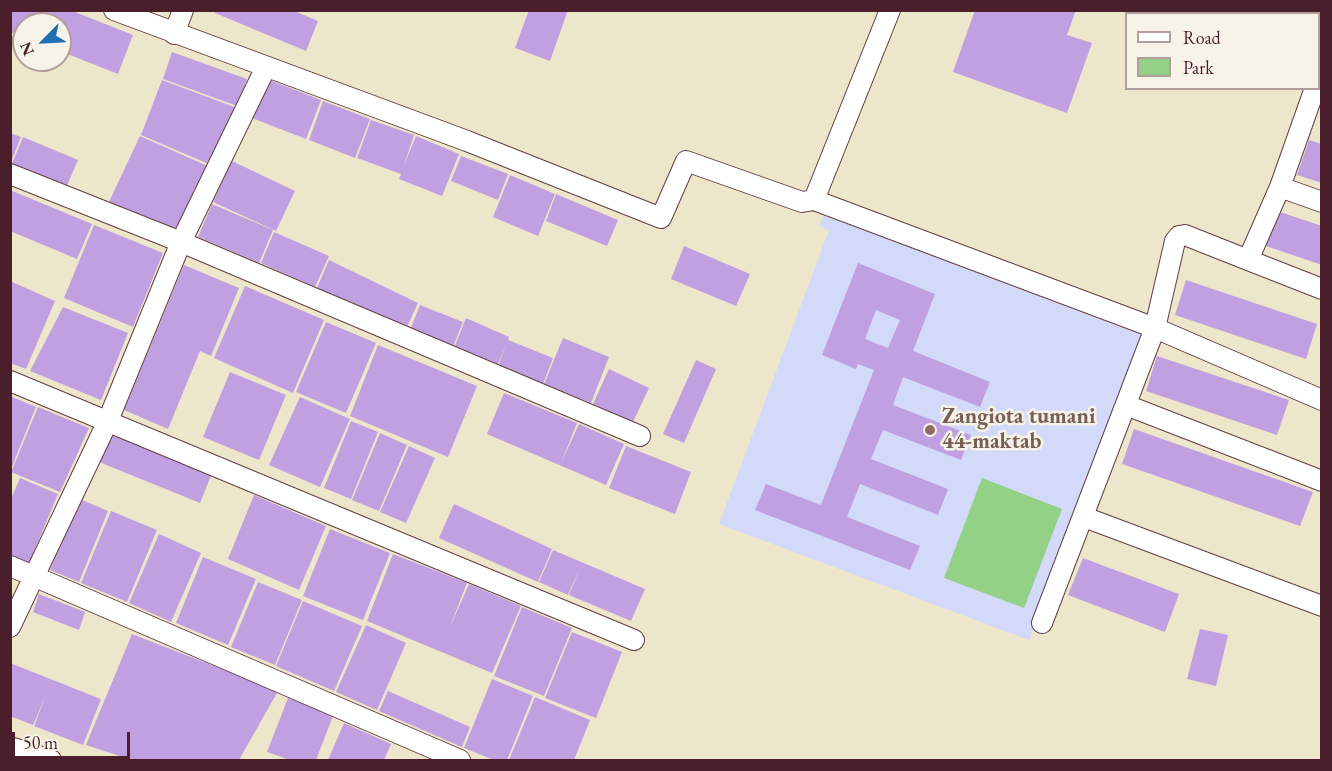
<!DOCTYPE html>
<style>
body{margin:0}
#map{position:relative;width:1332px;height:771px;overflow:hidden;background:#eee6ca;font-family:"EB Garamond",serif}
canvas{display:block}
.frame{position:absolute;inset:0;border:12px solid #4a1f2b;pointer-events:none}
.legend{position:absolute;left:1125px;top:12px;width:195px;height:78px;box-sizing:border-box;background:#f7f3e8;border:2px solid #b29e9c;margin:0;padding:8px 10px;list-style:none;font-size:18px;color:#4a1f2b}
.legend li{display:flex;align-items:center;gap:12px;height:30px}
.legend b{width:30px;border:2px solid #b29e9c}
.north{position:absolute;left:12px;top:12px;width:60px;height:60px;box-sizing:border-box;background:#f7f3e8;border:2px solid #b29e9c;border-radius:50%;rotate:246deg;font-size:16px;font-weight:700;line-height:24px;text-align:center;color:#4a1f2b}
.north::after{content:'';display:block;margin:auto;width:21px;height:27px;background:#1f6fb2;clip-path:polygon(50% 0,100% 100%,50% 72%,0 100%)}
.scale{position:absolute;left:12px;top:732px;width:118px;height:27px;box-sizing:border-box;border:3px solid #4a1f2b;border-top:0;padding-left:8px;font-size:18px;line-height:21px;white-space:nowrap;color:#4a1f2b;-webkit-text-stroke:4px #f7f3e8;paint-order:stroke}
</style>
<div id="map">
<canvas width="1332" height="771"></canvas>
<div class="frame"></div>
<ul class="legend">
<li><b style="height:8px;background:#fff"></b>Road</li>
<li><b style="height:16px;background:#93d187"></b>Park</li>
</ul>
<div class="north">N</div>
<div class="scale">50 m</div>
</div>
<script>
const context = document.querySelector('canvas').getContext('2d');
context.lineJoin = 'round';
function paint(path, color) { context.fillStyle = color; context.fill(path, 'evenodd'); }
const poly = rows => new Path2D(rows.map(r => 'M' + r).join(''));
function strokePath(path, color, width, dash) { context.strokeStyle = color; context.lineWidth = width; context.lineCap = dash ? 'butt' : 'round'; context.setLineDash(dash || []); context.stroke(path); }
function label(font, color, halo, rows, align = 'center') {
  context.font = font + ' "EB Garamond",serif'; context.lineWidth = 5; context.setLineDash([]); context.textBaseline = 'middle'; context.strokeStyle = halo; context.fillStyle = color; for (const [text, x, y, turn = 0] of rows) {
    context.save(); context.translate(x, y); context.rotate((+turn || 0) * Math.PI / 180); context.textAlign = isNaN(turn) ? turn : align; if (halo) context.strokeText(text, 0, 0); context.fillText(text, 0, 0); context.restore();
  }
}
const built = poly([
 [824,215,1142,335,1029,640,719,524,829,230,819,226]
]);
const green = poly([
 [982,478,1062,509,1024,608,944,578]
]);
const building = poly([
 [10,10,70,10,133,35,118,74,60,51,60,24,24,24,24,37,10,32],
 [216,10,292,10,318,21,306,51,215,13],
 [529,10,568,10,550,61,515,48],
 [975,10,1076,10,1067,35,1092,43,1067,113,953,72],
 [172,52,247,79,237,106,163,79],
 [267,79,321,100,306,139,252,118],
 [162,80,237,108,213,166,141,135],
 [323,101,370,119,355,158,309,140],
 [371,120,414,135,404,165,416,136,459,154,442,196,399,179,401,174,357,158],
 [10,133,21,137,11,162,10,162],
 [140,136,212,168,180,236,107,206],
 [23,137,78,160,66,188,11,166],
 [1309,140,1322,144,1322,183,1297,175],
 [461,156,508,174,498,200,451,181],
 [232,161,295,191,276,231,213,202],
 [510,175,555,194,538,236,493,217],
 [10,190,92,224,77,259,10,231],
 [556,194,618,220,607,246,546,221],
 [212,204,273,230,259,263,198,237],
 [1274,210,1322,226,1322,265,1263,245],
 [94,225,163,253,133,327,64,298],
 [274,232,329,256,315,287,261,263],
 [684,246,750,274,736,306,671,279],
 [329,260,418,303,406,329,317,288],
 [858,263,935,294,913,351,990,382,980,407,903,377,893,405,971,435,961,460,883,430,871,459,948,489,938,515,860,484,847,517,920,546,910,570,755,510,766,484,821,505,874,370,858,364,856,369,822,355],
 [876,310,900,320,888,348,865,339],
 [184,265,239,288,211,356,200,351,168,429,124,410],
 [1186,280,1317,324,1306,359,1175,315],
 [10,281,55,301,26,369,10,363],
 [245,286,324,320,293,393,214,358],
 [420,305,463,322,453,347,410,330],
 [63,307,128,333,101,400,30,371],
 [466,318,509,337,508,340,553,358,543,384,498,366,506,345,497,366,454,348],
 [326,322,376,343,346,413,296,392],
 [563,338,609,357,591,403,544,384],
 [378,345,477,386,448,457,350,416],
 [1157,356,1289,400,1277,435,1146,391],
 [696,360,716,369,684,443,663,434],
 [609,369,649,388,633,422,593,404],
 [230,372,286,395,259,460,203,437],
 [504,393,577,423,561,463,579,424,624,444,606,485,487,434],
 [10,396,36,407,11,469,10,469],
 [300,397,350,419,320,487,269,465],
 [38,407,89,428,60,492,11,472],
 [351,421,378,432,351,499,324,488],
 [1134,429,1313,492,1300,526,1122,464],
 [111,432,212,473,200,503,99,462],
 [380,433,407,445,379,511,352,500],
 [409,446,435,458,406,523,380,512],
 [626,446,691,472,675,514,609,488],
 [20,478,58,494,29,563,10,555,10,501],
 [254,495,326,526,299,590,228,559],
 [80,499,108,511,79,582,50,570],
 [454,504,552,549,538,582,439,538],
 [111,511,157,530,127,602,81,583],
 [330,529,390,553,363,620,303,596],
 [159,534,201,553,171,622,129,603],
 [553,550,645,589,631,621,569,595,580,568,568,595,539,582],
 [393,554,467,583,449,629,469,584,521,606,492,673,367,621],
 [203,557,256,579,228,645,176,623],
 [1083,558,1179,594,1165,632,1068,595],
 [258,582,302,600,275,665,231,647],
 [39,594,85,612,79,630,33,612],
 [303,601,362,626,334,691,276,666],
 [522,607,572,628,544,696,494,676],
 [366,625,406,643,377,710,336,692],
 [1200,629,1228,635,1216,686,1187,679],
 [572,632,622,652,596,718,545,698],
 [132,634,278,691,239,760,132,760,86,745],
 [10,663,101,699,83,745,34,726,46,695,33,725,10,716],
 [492,679,533,696,507,760,494,760,464,748],
 [388,691,470,727,462,747,379,711],
 [535,697,590,720,574,760,509,760],
 [288,698,333,716,316,760,290,760,267,752],
 [344,723,391,744,384,760,328,760]
]);
const minor = poly([
 [114,10,467,141,661,218,686,161,802,202,814,200,1155,328,1322,400],
 [1258,10,1266,14],
 [1318,33,1322,34],
 [174,34,183,10],
 [1318,78,1322,70],
 [10,174,181,242,640,436],
 [1280,187,1322,202],
 [814,200,890,10],
 [1248,260,1322,289],
 [10,381,634,640],
 [1126,405,1322,481],
 [1084,517,1322,606],
 [10,566,460,760],
 [1042,623,1155,328,1175,241,1179,236,1185,235,1248,260,1280,187,1315,88],
 [10,627,107,423,181,242,266,67],
 [10,747,51,760]
]);
const markers = [
 [930,430,6,"#8d6e63"]
];
const educationNames = [
 ["Zangiota tumani",942,417],
 ["44-maktab",942,442]
];
paint(built, '#d2d9f9');
paint(green, '#93d187');
paint(building, '#c1a0e1');
strokePath(minor, '#633d43', 22);
strokePath(minor, '#fff', 20);
for (const [x, y, r, color] of markers) { const dot = new Path2D(); dot.arc(x, y, r, 0, 2 * Math.PI); context.fillStyle = color; context.fill(dot); strokePath(dot, '#f7f3e8', 2); }
label('bold 22px', '#785e54', '#f7f3e8', educationNames, 'left');
</script>
